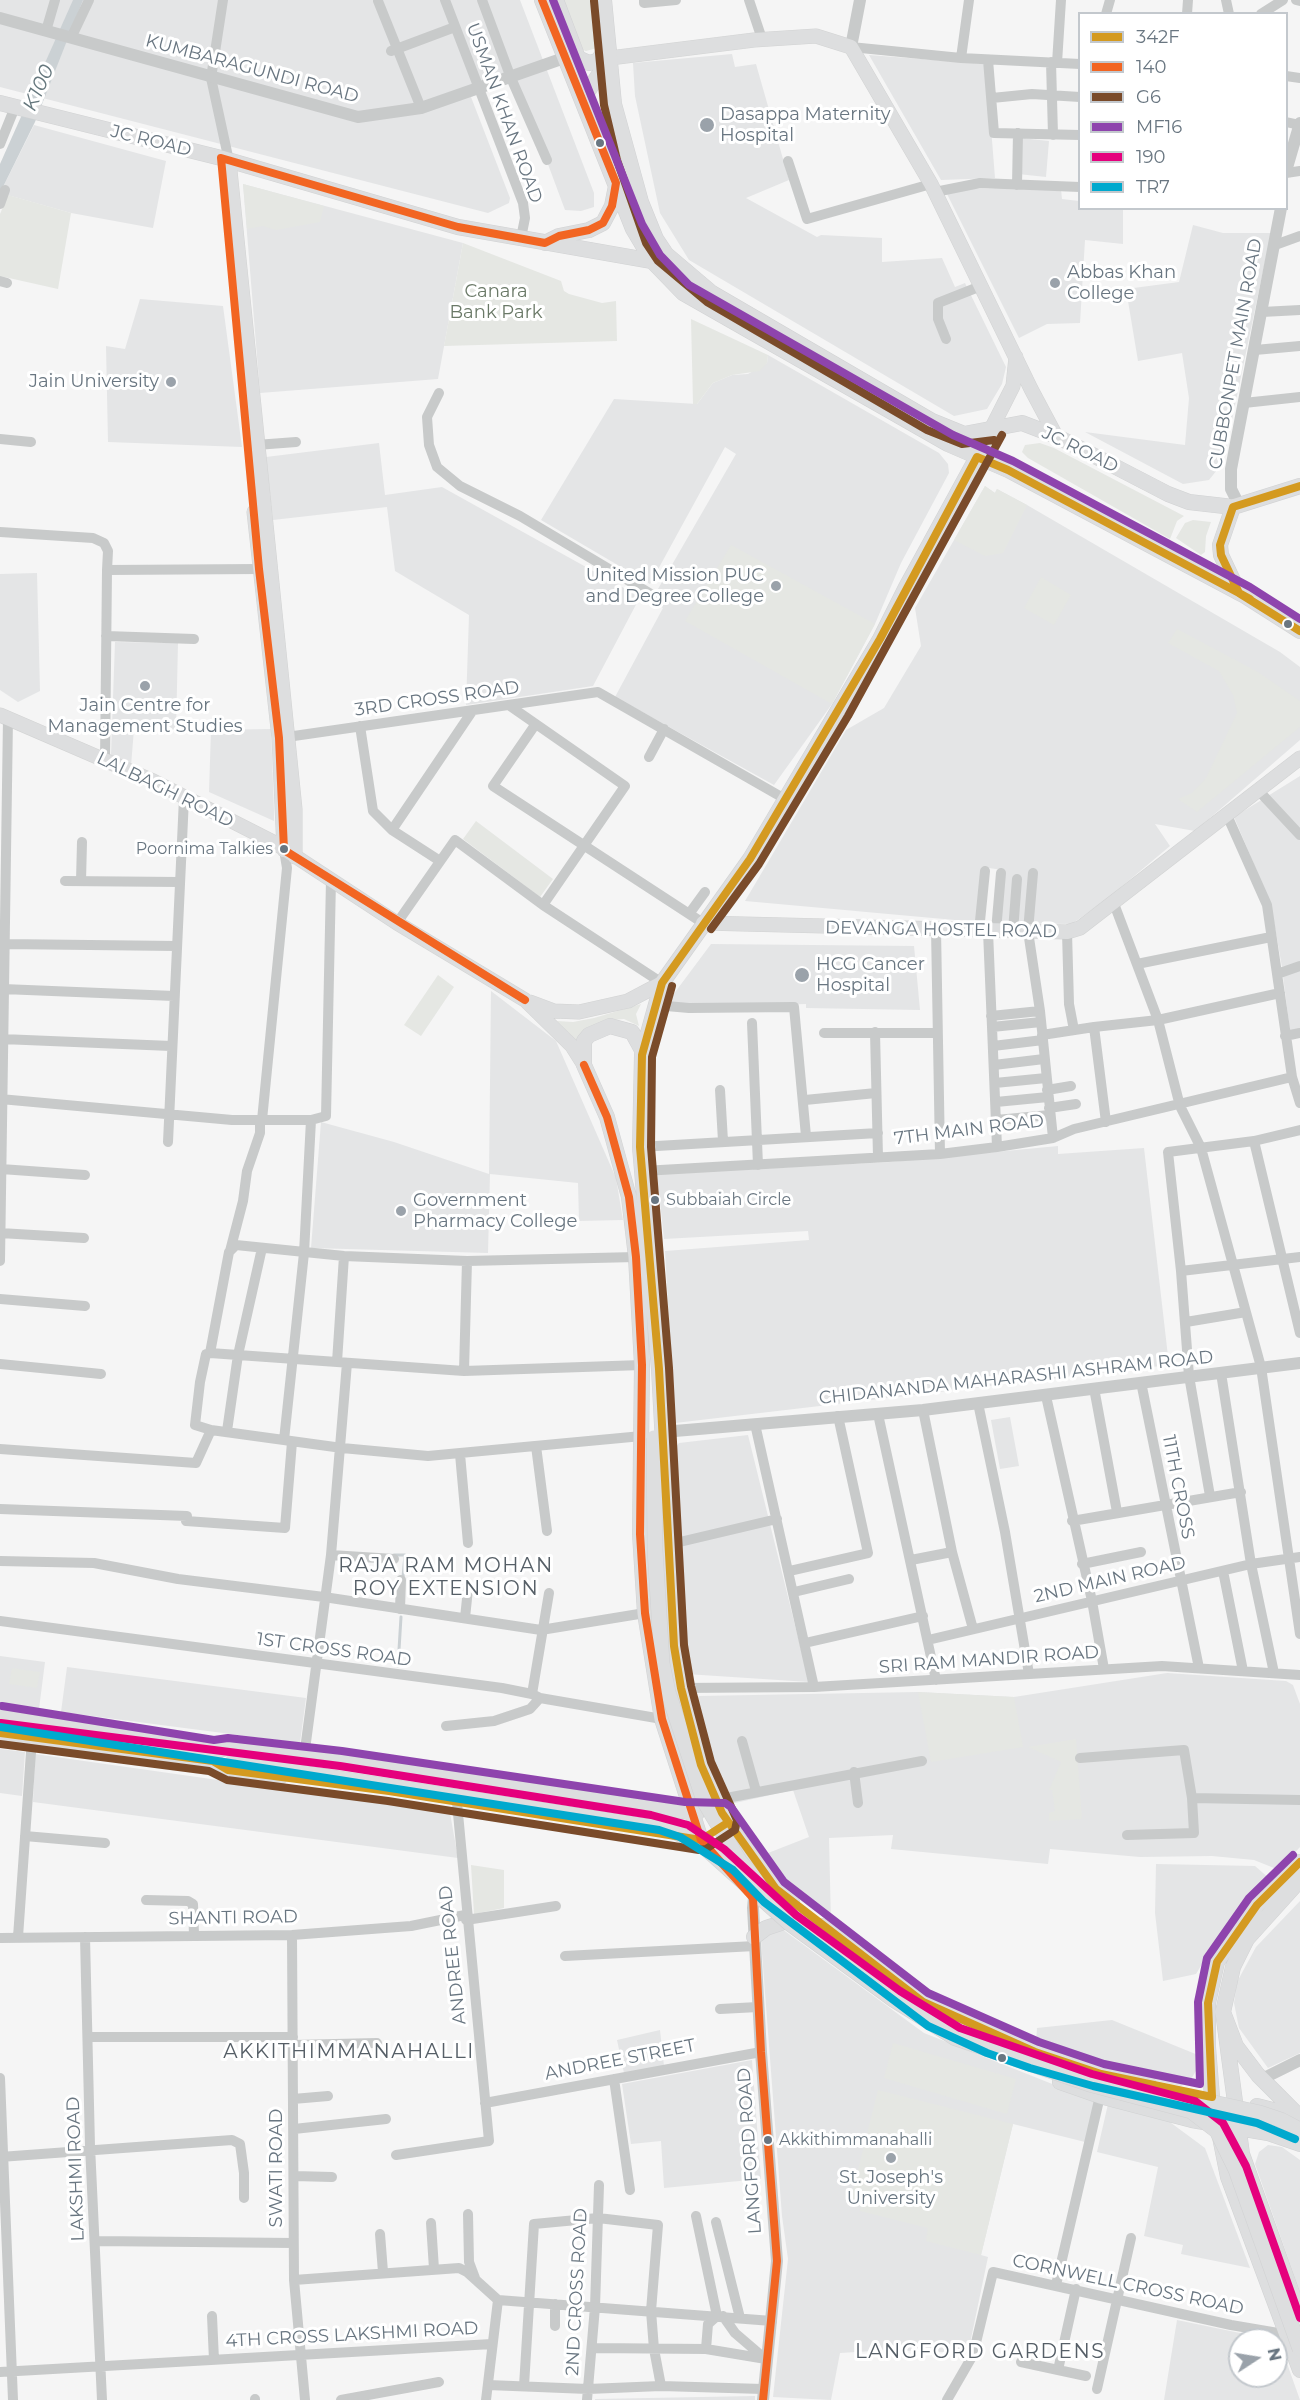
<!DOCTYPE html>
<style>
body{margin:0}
#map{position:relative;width:1300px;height:2400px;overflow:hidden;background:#f5f5f5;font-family:Montserrat,sans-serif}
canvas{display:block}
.legend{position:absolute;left:1078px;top:12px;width:210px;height:198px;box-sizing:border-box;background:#fff;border:2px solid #c3c8cd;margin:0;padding:8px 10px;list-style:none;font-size:18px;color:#697681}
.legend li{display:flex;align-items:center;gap:12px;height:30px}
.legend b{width:30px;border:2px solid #c3c8cd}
.north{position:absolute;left:1228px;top:2328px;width:60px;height:60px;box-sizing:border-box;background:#fff;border:2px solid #c3c8cd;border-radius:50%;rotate:78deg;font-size:16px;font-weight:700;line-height:24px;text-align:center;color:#697681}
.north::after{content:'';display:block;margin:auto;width:21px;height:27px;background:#9aa2aa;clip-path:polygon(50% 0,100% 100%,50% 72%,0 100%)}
</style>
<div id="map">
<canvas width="1300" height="2400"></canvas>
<ul class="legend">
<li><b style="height:8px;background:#d49a20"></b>342F</li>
<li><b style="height:8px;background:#f26522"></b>140</li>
<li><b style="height:8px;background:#7a4b2a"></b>G6</li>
<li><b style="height:8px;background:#8e44ad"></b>MF16</li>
<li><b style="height:8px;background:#e5007d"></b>190</li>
<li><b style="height:8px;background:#00a9ce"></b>TR7</li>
</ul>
<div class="north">N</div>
</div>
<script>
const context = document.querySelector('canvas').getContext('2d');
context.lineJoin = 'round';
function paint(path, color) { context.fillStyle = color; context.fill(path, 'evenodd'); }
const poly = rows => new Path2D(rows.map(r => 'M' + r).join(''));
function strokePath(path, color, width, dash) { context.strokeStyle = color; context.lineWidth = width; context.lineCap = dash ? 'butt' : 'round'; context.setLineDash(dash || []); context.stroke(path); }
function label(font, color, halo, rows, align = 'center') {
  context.font = font + ' Montserrat,sans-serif'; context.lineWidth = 6; context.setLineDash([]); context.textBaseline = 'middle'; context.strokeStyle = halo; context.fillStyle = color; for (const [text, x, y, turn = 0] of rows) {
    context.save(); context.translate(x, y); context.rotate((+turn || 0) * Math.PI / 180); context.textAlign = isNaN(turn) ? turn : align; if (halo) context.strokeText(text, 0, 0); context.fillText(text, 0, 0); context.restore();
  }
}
const built = poly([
 [0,0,520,0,594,193,594,207,581,211,565,210,517,81,471,97,510,198,509,203,488,213,0,87],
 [732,54,735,67,756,64,789,180,746,198,817,237,821,235,882,238,882,262,942,258,955,287,965,283,1006,367,1002,384,987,409,954,416,689,260,660,213,635,96,633,63],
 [869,55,986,64,995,178,941,180],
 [34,125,166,161,153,228,71,213,0,193],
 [1021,138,1049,141,1046,177,1018,174],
 [243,184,463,243,438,379,260,393],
 [1009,188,1061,189,1062,199,1079,201,1080,208,1123,209,1123,244,1085,240,1080,323,1047,324,1019,338,947,194,955,189],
 [1193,225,1223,233,1271,233,1225,453,1221,465,1209,480,1183,484,1085,432,1185,445,1189,398,1182,353,1138,361,1126,289,1179,282],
 [140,299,223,306,242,447,108,442,106,346,125,349],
 [768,355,939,453,948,464,949,473,901,563,875,624,832,704,774,785,615,697,663,608,651,601,736,454,725,447,650,584,541,520,614,399,697,404,713,383,732,375,748,374,767,363],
 [379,443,385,495,442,487,640,597,593,686,466,705,469,615,395,571,387,507,273,520,266,457],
 [985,486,995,493,997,489,1027,505,1280,652,1300,667,1300,740,1195,831,1155,824,1170,846,1108,898,1072,924,998,923,1003,870,982,867,977,922,745,901,846,730,884,708,921,646,915,608],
 [37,573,40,691,18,702,0,690,0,574],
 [115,642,178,643,176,730,134,729,131,766,111,755],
 [271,729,274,811,274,821,209,792,211,730],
 [1300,776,1300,963,1282,967,1271,905,1234,817],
 [711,944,914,946,920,1010,806,1008,806,1004,692,1007,667,1003],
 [1300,968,1300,1030,1290,1031,1283,976],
 [491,991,556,1041,616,1178,623,1220,579,1221,578,1183,490,1174,488,1253,311,1248,321,1122,394,1142,489,1174],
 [1058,1146,1058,1154,1144,1148,1169,1365,675,1423,665,1251,809,1240,808,1231,664,1239,657,1174,890,1162],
 [1010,1417,1019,1466,1000,1469,991,1420],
 [748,1435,809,1682,686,1674,681,1633,674,1449,679,1443],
 [0,1656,45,1662,39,1709,0,1703],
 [67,1667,306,1698,300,1743,61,1712],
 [1167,1673,1286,1681,1293,1685,1300,1704,1300,1847,1279,1870,1254,1860,1212,1856,1140,1857,1050,1849,1048,1864,891,1849,893,1835,829,1838,831,1923,788,1891,782,1878,763,1855,809,1837,793,1790,726,1805,694,1701,699,1696,918,1692,1014,1697],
 [0,1749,25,1752,22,1796,0,1793],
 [35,1754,450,1813,458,1858,33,1802],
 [1156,1864,1255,1866,1270,1879,1220,1934,1196,1974,1163,1981,1155,1913],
 [1300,1901,1300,2053,1268,2068,1239,2028,1234,2003,1237,1982,1256,1947],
 [782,1929,924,2033,1095,2101,1085,2142,1013,2124,981,2255,988,2257,968,2353,890,2350,840,2353,831,2400,773,2397,788,2259,782,2216,761,1940,769,1933],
 [1112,2020,1198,2055,1199,2066,1191,2079,1181,2086,1105,2071,1036,2042,1037,2028],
 [660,2030,664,2066,624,2073,617,2040],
 [752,2060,761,2179,664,2188,661,2141,631,2144,622,2084],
 [1108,2104,1163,2117,1205,2148,1250,2268,1181,2254,1183,2245,1144,2236,1158,2167,1097,2152],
 [1268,2145,1282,2147,1300,2160,1300,2292,1255,2164,1259,2152],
 [1177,2320,1274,2340,1240,2340,1240,2376,1276,2376,1276,2340,1279,2341,1300,2400,1164,2400],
 [755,2396,755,2400,595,2400,595,2399]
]);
const green = poly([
 [561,0,596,0,602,41,597,48,586,51,578,48],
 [243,184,324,206,320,222,276,230,263,226,247,229],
 [8,195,71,213,58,289,0,276,0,214],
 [463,243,561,281,564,291,569,294,602,303,616,301,617,341,444,346],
 [691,319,768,355,767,363,760,371,732,375,713,383,697,404,693,404],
 [1040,443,1054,448,1184,516,1177,521,1170,539,1028,458,1022,452,1025,445],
 [985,486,995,493,997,489,1027,505,1003,553,985,556,954,540],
 [1193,520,1211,522,1206,536,1205,552,1201,555,1176,538,1185,523],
 [731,545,875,624,832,704,685,621],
 [1041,577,1071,595,1054,625,1024,608],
 [1177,629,1258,672,1300,701,1300,727,1197,812,1178,799,1192,793,1206,778,1237,713,1233,695,1219,671,1168,643],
 [476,821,553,879,540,897,463,839],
 [438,975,454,987,421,1036,404,1025],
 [641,1004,636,1014,639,1026,624,1019,612,1020,579,1043,557,1021,573,1022,594,1018],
 [12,1668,40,1672,37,1688,9,1684],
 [918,1692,1014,1697,1023,1747,931,1762],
 [1076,1739,1082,1819,1049,1821,1049,1813,1055,1811,1052,1790,1049,1790,1061,1762,1028,1747],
 [471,1865,504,1870,504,1908,474,1914],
 [893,2043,1016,2079,1007,2114,884,2078],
 [878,2090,1013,2124,981,2255,926,2241,928,2228,860,2211,862,2201,851,2198]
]);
const water = poly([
 [73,0,83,0,35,122,0,193,0,164]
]);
const stream = poly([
 [394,1555,405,1555,403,1577],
 [398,1666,401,1617]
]);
const minor = poly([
 [223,0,211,78,229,161],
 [445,0,523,203,525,218,521,238],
 [482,0,511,78,547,160],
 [644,0,644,3,676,0],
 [749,0,762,39],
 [1226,0,1229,14],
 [1296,0,1300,1],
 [378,1,421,108],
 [1106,14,1110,0],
 [1187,14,1188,0],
 [1261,14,1283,0],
 [46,31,55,0],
 [71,38,89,0],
 [851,47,961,58,1080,64],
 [391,51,455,27],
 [961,58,969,0],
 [988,60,994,133,1080,135],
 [1051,62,1053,135],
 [1057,63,1061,0],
 [1286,76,1300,78],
 [992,98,1032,94,1080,97],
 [1286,122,1299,125],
 [0,144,15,107],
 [788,161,807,219,931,184],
 [1286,173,1300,171],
 [1017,185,1018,133],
 [935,192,980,183,1080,187],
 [0,204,5,190],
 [1275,245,1300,236],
 [0,281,7,283],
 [1262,312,1300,310],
 [946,339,938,319,938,303,981,286],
 [1255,350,1300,346],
 [439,393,427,417,429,445,437,467,460,486,520,516,651,594],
 [1244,403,1300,397],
 [0,439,31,442],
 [256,445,296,442],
 [0,532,93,538,104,543,108,551,107,570],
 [106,636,194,639],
 [510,706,625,786,543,905],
 [535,725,493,786,703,923],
 [360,726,373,811,392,830,440,861],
 [280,738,598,692,785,799],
 [649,757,664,729],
 [105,761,107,570,259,569],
 [1258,790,1300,835],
 [1226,813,1267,905,1292,1077,1300,1103],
 [392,830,473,710],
 [1033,873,1028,931,1040,1011,1053,1138],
 [65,881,179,882],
 [81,881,82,842],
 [1113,901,1158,1020,1180,1106,1201,1148,1261,1367,1300,1634],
 [689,914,705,892],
 [397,923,455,840,543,905,662,983],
 [936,929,940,1154],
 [979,931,985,871],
 [988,931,997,1147],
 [996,931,1001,873],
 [1013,931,1017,879],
 [1067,932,1069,1004,1074,1030],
 [3,944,176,946],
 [1137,964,1271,937],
 [1277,974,1300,966],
 [3,989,174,996],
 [655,1005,689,1008,794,1007,806,1136],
 [991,1016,1040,1011],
 [752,1023,758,1165],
 [992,1027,1041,1022],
 [875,1032,878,1157],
 [824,1033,937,1033],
 [1042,1035,1094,1027],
 [1285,1036,1300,1033],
 [2,1039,171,1046],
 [993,1046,1043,1040],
 [994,1065,1044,1059],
 [995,1083,1046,1078],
 [720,1090,723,1141],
 [1047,1090,1071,1086],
 [0,1099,232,1120,311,1120,326,1116,331,880],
 [805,1100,876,1093],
 [996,1102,1048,1097],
 [1049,1108,1076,1104],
 [262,1120,287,868,284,850],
 [996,1120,1050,1115],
 [1106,1122,1094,1027,1158,1020,1280,993],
 [1254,1141,1300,1333],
 [168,1142,184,798],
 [640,1147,878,1133],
 [1,1169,85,1175],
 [643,1171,940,1154,997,1147,1053,1138,1074,1129,1292,1077],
 [0,1233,84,1238],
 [230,1251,243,1201,247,1171,260,1133,260,1121],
 [0,1261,8,718],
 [1181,1271,1300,1257],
 [0,1299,85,1306],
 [1186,1322,1246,1312],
 [210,1353,464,1371,642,1365],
 [337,1362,344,1256],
 [0,1364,101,1374],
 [464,1371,467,1261],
 [1221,1373,1251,1564,1274,1673],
 [1141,1382,1199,1668],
 [1094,1388,1117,1512],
 [1046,1396,1092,1601,1104,1669],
 [978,1403,1005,1532,1029,1674],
 [923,1410,952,1552,973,1629],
 [878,1414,936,1680],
 [755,1424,814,1687],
 [211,1430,195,1425,200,1382,206,1354,210,1353,229,1252,236,1245,344,1256,467,1261,636,1257],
 [227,1431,238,1355,262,1248],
 [284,1440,304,1253,311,1120],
 [536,1446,547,1531],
 [0,1449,196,1463,211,1430,342,1448,428,1456,642,1436],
 [460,1454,468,1543],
 [1210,1496,1189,1376,1181,1271,1168,1152,1254,1141,1300,1130],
 [0,1509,187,1516,186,1521,285,1528,292,1442],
 [1072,1521,1241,1492],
 [667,1545,777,1519],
 [331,1555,394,1559],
 [911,1560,952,1552],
 [0,1561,94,1563,178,1579,324,1597,541,1630,645,1613],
 [1082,1564,1141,1552],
 [789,1571,868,1553,838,1416],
 [1223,1571,1243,1671],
 [794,1592,849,1579],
 [400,1609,401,1580],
 [465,1618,468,1589],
 [0,1621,502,1688,532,1694,540,1698,662,1719],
 [928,1640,1251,1564,1300,1557],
 [805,1643,923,1616],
 [681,1688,814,1687,1162,1666,1300,1675],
 [532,1694,549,1593],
 [446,1726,494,1721,530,1709,540,1698],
 [742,1741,756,1791],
 [304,1757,331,1555,347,1363],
 [1080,1758,1184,1750,1192,1798],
 [854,1772,858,1803],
 [716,1800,922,1761],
 [1127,1835,1194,1833,1192,1798,1300,1800],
 [25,1836,105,1843],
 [146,1900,188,1901,193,1904,194,1936],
 [466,1920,556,1906],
 [292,1935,294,2280,305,2400],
 [18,1937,32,1738],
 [85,1937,90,2146,102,2400],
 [0,1938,292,1935,411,1926,465,1915],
 [565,1956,755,1946],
 [720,2009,758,2007],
 [88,2037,293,2037],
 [293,2045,377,2043],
 [0,2078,13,2400],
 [614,2079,630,2190],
 [293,2099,328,2096],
 [485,2103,761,2052],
 [294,2129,386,2119],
 [396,2155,489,2141,457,1803],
 [0,2157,232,2140,240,2144,244,2173,244,2198],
 [294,2176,332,2177],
 [468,2214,469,2262,475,2278],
 [696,2216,717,2316,708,2324,706,2349],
 [716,2222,740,2318],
 [431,2223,434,2269],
 [380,2234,383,2272],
 [95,2241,293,2243],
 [294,2280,459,2268,467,2272,498,2300,772,2321],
 [1056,2285,1100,2096],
 [212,2316,214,2360],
 [723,2316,735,2333,763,2357],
 [555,2326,555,2304],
 [592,2348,706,2349,766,2359],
 [1021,2362,1058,2370,1076,2289],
 [1058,2370,1086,2376],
 [0,2372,492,2344],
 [488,2385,588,2389,661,2386,763,2389],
 [524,2386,534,2224,598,2218,658,2225,651,2311,654,2349,661,2386],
 [1097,2389,1131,2238],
 [255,2400,255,2399],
 [341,2400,439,2382],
 [486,2400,498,2300],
 [587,2400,595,2307,599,2185],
 [947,2400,973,2355,993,2272,1231,2325,1278,2333,1286,2330]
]);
const tertiary = poly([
 [0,18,358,117,421,108,564,58],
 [851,47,860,0],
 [1286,171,1300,123],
 [1239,505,1231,489,1231,469,1281,208],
 [663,1432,923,1410,1300,1363],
 [755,1887,753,1908,761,2052,777,2261,763,2400],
 [1262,2079,1300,2060]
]);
const secondary = poly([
 [610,58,754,40,816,36,851,47,931,184,1031,389,1056,436],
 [229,161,295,809,295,857],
 [977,457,1013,386,1016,357],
 [254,512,279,738,284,850],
 [0,715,153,781,275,843,397,923,525,1000,572,1046,584,1065],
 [703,923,1067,932,1080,928,1300,758],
 [530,1002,554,1011,579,1012,628,1001,662,983]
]);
const primary = poly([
 [542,0,633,229,652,261,683,293,948,444,1008,470,1245,596,1300,631],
 [556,0,578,58,589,63,597,61,603,54,607,42],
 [604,0,614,104,641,202,656,239,666,254,712,293,932,421,964,434,1022,423,1056,436,1168,494,1189,502,1233,507,1300,486],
 [582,100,610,58],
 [0,103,221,158,458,227,652,261,655,260],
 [545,243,559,236,589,230,603,223,612,206,616,186],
 [1233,507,1220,545,1221,555,1239,593],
 [643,1052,632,1032,610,1026,589,1035,584,1041,584,1065,607,1117,629,1197,636,1257,642,1365,640,1534,645,1613,662,1719,701,1840],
 [0,1716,214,1751,227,1748,341,1761,697,1813],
 [0,1733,213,1761,228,1770,280,1777],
 [1300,1862,1257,1905,1217,1962,1208,2003,1208,2047,1212,2097,1228,2177,1300,2370],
 [792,1902,776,1889,727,1823,701,1765,681,1688,674,1646,659,1369,640,1147,642,1055,662,983,750,859,880,639,906,587,977,457],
 [822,1926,923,2002,1035,2052,1101,2074,1148,2083],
 [754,1937,766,1928,784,1922],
 [1223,2012,1242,2154,1300,2315],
 [1060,2082,1100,2096,1192,2120,1268,2133,1300,2144],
 [1257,2106,1300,2117],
 [1299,2116,1258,2075,1236,2046,1223,2012,1233,1967,1247,1939,1300,1880]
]);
const primaryBridge = poly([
 [654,1438,655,1550,662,1663,668,1692,704,1801,740,1862,770,1894,833,1943],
 [232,1762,671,1830,702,1845,789,1923,894,2000,955,2038,1089,2084,1191,2111,1217,2131,1236,2170,1300,2349],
 [1133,2085,1260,2113,1281,2120,1300,2130]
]);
const bus1 = poly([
 [1250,599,1239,593,1221,555,1220,545,1233,507,1300,486],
 [1300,631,1239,593,1008,470,977,457,880,639,750,859,662,983,642,1055,640,1147,659,1369,674,1646,681,1688,701,1765,722,1813,776,1889,923,2002,1035,2052,1101,2074,1212,2097,1208,2003,1217,1962,1257,1905,1300,1862],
 [0,1733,213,1761,228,1770,389,1791,701,1840,727,1823]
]);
const bus2 = poly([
 [525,1000,284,850,279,738,259,569,221,158,458,227,545,243,559,236,589,230,603,223,612,206,616,183,542,0],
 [584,1065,607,1117,629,1197,636,1257,642,1365,640,1534,645,1613,662,1719,701,1840,753,1898,761,2052,777,2261,763,2400]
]);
const bus3 = poly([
 [594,1,604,105,617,160,646,243,658,261,707,302,927,430,962,444,994,440],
 [711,929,759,864,848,716,1002,435],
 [0,1744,209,1771,227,1780,388,1801,699,1850,706,1849,735,1830,737,1820,711,1762,691,1686,684,1645,669,1368,651,1147,652,1057,672,986]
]);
const bus4 = poly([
 [553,0,642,224,660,255,689,285,953,435,1013,461,1250,587,1300,619],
 [2,1706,214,1740,228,1738,342,1751,685,1802,725,1803,731,1807,784,1882,928,1993,1039,2042,1104,2064,1200,2084,1198,2002,1207,1958,1249,1898,1293,1855]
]);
const bus5 = poly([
 [1,1723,340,1766,651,1815,688,1825,724,1849,796,1915,900,1991,960,2028,1092,2074,1195,2101,1223,2123,1246,2166,1300,2318]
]);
const bus6 = poly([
 [0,1727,659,1830,680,1837,733,1870,764,1902,928,2026,987,2053,1030,2068,1093,2086,1257,2123,1295,2139]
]);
const markers = [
 [707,125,8,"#9aa2aa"],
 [600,143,5,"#697681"],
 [1055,283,6,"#9aa2aa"],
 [171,382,6,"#9aa2aa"],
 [776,586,6,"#9aa2aa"],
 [1288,624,5,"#697681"],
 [145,686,6,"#9aa2aa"],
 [284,849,5,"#697681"],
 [802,975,8,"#9aa2aa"],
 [655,1200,5,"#697681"],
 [401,1211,6,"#9aa2aa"],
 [1002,2058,5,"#697681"],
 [768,2140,5,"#697681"],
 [891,2158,6,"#9aa2aa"]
];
const busNames = [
 ["Poornima Talkies",273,849,"right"],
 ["Subbaiah Circle",666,1200],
 ["Akkithimmanahalli",779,2140]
];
const streetNames = [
 ["KUMBARAGUNDI ROAD",252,69,15],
 ["USMAN KHAN ROAD",504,113,70],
 ["JC ROAD",151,141,14],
 ["CUBBONPET MAIN ROAD",1236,354,-80],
 ["JC ROAD",1080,450,26],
 ["3RD CROSS ROAD",437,699,-8],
 ["LALBAGH ROAD",165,790,26],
 ["DEVANGA HOSTEL ROAD",941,930,1],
 ["7TH MAIN ROAD",969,1130,-7],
 ["CHIDANANDA MAHARASHI ASHRAM ROAD",1016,1378,-6],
 ["11TH CROSS",1178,1487,79],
 ["2ND MAIN ROAD",1110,1580,-13],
 ["1ST CROSS ROAD",334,1650,8],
 ["SRI RAM MANDIR ROAD",989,1660,-4],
 ["SHANTI ROAD",233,1918,-1],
 ["ANDREE ROAD",453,1955,-96],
 ["ANDREE STREET",620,2060,-11],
 ["LANGFORD ROAD",750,2151,-94],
 ["SWATI ROAD",277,2168,-90],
 ["LAKSHMI ROAD",76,2169,-92],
 ["CORNWELL CROSS ROAD",1128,2285,12],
 ["2ND CROSS ROAD",577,2292,-87],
 ["4TH CROSS LAKSHMI ROAD",352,2335,-3]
];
const poiNames = [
 ["Dasappa Maternity",720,115],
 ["Hospital",720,136],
 ["Abbas Khan",1067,273],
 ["College",1067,294],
 ["Jain University",159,382,"right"],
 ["United Mission PUC",764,576,"right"],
 ["and Degree College",764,597,"right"],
 ["Jain Centre for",145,706,"center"],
 ["Management Studies",145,727,"center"],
 ["HCG Cancer",816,965],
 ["Hospital",816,986],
 ["Government",413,1201],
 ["Pharmacy College",413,1222],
 ["St. Joseph's",891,2178,"center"],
 ["University",891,2199,"center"]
];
const parkNames = [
 ["Canara",496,292],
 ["Bank Park",496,313]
];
const waterNames = [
 ["K100",39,88,-66]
];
const neighbourhoodNames = [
 ["RAJA RAM MOHAN",446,1566],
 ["ROY EXTENSION",446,1589],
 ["AKKITHIMMANAHALLI",349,2052],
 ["LANGFORD GARDENS",980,2352]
];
paint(built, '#e4e5e6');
paint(green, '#e5e7e3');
paint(water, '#cbd1d4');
strokePath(stream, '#cbd1d4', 3);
strokePath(secondary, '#d2d3d3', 15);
strokePath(primary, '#d1d2d3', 16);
strokePath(minor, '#c8caca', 10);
strokePath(tertiary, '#c8caca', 12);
strokePath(secondary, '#dddedf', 14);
strokePath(primary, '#dddedf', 15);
strokePath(primaryBridge, '#d1d2d3', 16, []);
strokePath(primaryBridge, '#dddedf', 15);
strokePath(bus1, '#d49a20', 8);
strokePath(bus2, '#f26522', 8);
strokePath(bus3, '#7a4b2a', 8);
strokePath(bus4, '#8e44ad', 8);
strokePath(bus5, '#e5007d', 8);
strokePath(bus6, '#00a9ce', 8);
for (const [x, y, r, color] of markers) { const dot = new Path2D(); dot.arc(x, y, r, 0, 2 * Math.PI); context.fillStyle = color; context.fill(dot); strokePath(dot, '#fff', 2); }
label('16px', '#697681', '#fff', busNames, 'left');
label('18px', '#697681', '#fff', streetNames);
label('18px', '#697681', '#fff', poiNames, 'left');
label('18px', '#6a7967', '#fff', parkNames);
label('italic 20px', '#65777d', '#fff', waterNames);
context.letterSpacing = '1.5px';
label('20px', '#565f67', '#fff', neighbourhoodNames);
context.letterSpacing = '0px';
</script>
